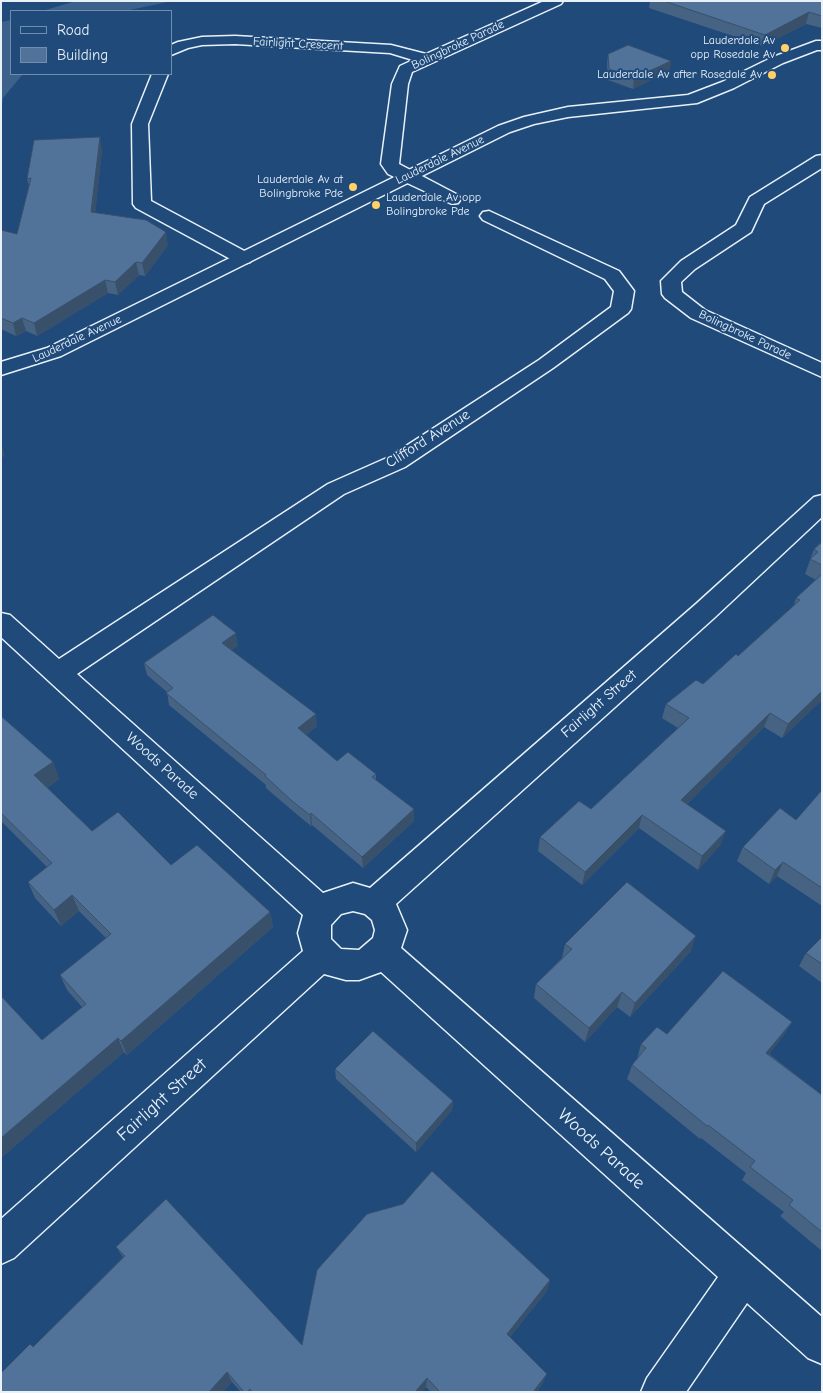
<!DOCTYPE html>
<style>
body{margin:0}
#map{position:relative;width:823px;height:1393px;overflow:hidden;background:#1f4a7a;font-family:"Comic Neue",sans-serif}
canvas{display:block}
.frame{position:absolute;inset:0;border:2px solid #e8f1f8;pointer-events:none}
.legend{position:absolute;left:10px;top:10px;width:162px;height:65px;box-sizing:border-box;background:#1f4a7a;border:1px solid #6f8dac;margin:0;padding:6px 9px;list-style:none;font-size:15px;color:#e8f1f8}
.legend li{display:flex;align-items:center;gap:10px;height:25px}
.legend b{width:25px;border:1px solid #6f8dac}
</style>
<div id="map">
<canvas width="823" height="1393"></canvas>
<div class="frame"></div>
<ul class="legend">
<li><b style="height:6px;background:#1f4a7a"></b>Road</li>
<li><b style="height:14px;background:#517399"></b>Building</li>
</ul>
</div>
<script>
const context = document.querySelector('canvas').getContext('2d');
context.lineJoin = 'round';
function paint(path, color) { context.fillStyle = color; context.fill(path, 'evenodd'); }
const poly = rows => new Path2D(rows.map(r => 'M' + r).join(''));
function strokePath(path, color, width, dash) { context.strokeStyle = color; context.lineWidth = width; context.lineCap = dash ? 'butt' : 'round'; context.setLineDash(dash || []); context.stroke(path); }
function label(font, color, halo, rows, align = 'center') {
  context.font = font + ' "Comic Neue",sans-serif'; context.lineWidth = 4; context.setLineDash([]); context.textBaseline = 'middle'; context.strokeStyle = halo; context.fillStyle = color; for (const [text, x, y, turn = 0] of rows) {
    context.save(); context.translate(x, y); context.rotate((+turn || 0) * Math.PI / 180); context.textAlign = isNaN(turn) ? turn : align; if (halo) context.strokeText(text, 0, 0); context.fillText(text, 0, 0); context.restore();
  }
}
const green = poly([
 [76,1,172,1,125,11,42,11],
 [11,20,11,74,23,74,3,98,1,111,1,22]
]);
const minor = poly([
 [544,1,563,1,561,4,412,72,408,84,399,164,458,195,461,199,458,203,452,204,388,174,381,164,392,84,400,66,413,60,390,53,235,44,202,45,188,48,171,55,171,45,178,42,202,37,235,36,391,45,426,54,544,1],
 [152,74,168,74,148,124,151,201,250,254,252,258,250,262,243,264,236,262,136,208,133,204,132,124,152,74],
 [822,155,822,168,764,204,751,232,695,269,681,282,682,292,705,310,822,363,822,377,691,318,665,298,662,294,661,281,681,261,736,225,750,197,816,156,822,155],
 [489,211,619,271,634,291,631,309,628,313,553,368,405,467,344,494,77,674,323,893,353,883,370,888,696,604,814,497,822,495,822,517,714,618,396,904,407,930,401,948,822,1317,822,1364,808,1358,747,1303,686,1392,641,1392,647,1378,718,1277,381,972,359,980,346,980,324,974,14,1258,1,1264,1,1219,303,951,298,933,303,915,1,637,1,613,10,615,59,659,328,484,389,457,539,360,611,307,614,291,605,279,483,220,480,216,483,212,489,211],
 [353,911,365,914,372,920,375,930,373,938,359,950,341,949,331,939,331,925,341,914,353,911]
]);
const secondary = poly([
 [816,41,822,41,822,50,817,50,783,63,734,88,697,103,568,117,534,124,510,132,61,356,1,375,1,362,47,348,498,126,524,117,568,107,688,95,722,82,773,57,816,41]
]);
const wall = poly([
 [650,1,822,1,822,28,806,24,763,46,649,8],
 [608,54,671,61,669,71,633,89,608,80,607,65],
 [102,149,95,213,168,245,145,276,139,275,118,295,108,293,37,336,26,331,16,336,1,329,1,230,17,234,29,186,27,179],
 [822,542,822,700,782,738,764,727,687,804,721,844,698,870,639,828,582,885,538,851,540,837,591,809,678,728,662,718,666,704,703,684,738,656,794,605,796,598,816,580,805,574,814,549],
 [238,646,231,650,317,726,306,735,337,761,376,774,376,780,414,821,363,868,312,825,311,826,294,812,266,788,266,785,169,705,167,692,147,675,144,663],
 [1,716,53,762,59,779,47,788,92,831,171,865,270,912,273,927,127,1055,124,1052,1,1158,1,996,42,1040,82,1007,67,990,60,975,106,938,79,911,61,926,35,898,28,882,47,867,1,821],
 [822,790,822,906,777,876,769,884,737,861,743,847,796,820],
 [822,937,822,983,799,966,806,953],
 [565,944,691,951,630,1017,617,1007,585,1042,534,998,536,984,562,958],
 [792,1022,783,1036,769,1054,822,1095,822,1251,780,1216,784,1212,742,1180,746,1173,701,1138,700,1139,627,1079,632,1065,637,1059,641,1044,667,1034],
 [335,1069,453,1101,452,1110,416,1152,336,1079],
 [116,1247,302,1345,550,1280,546,1292,510,1337,543,1383,537,1392,431,1392,426,1387,422,1392,241,1392,232,1382,223,1392,1,1392,30,1344,34,1347,123,1257]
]);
const shadedWall = poly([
 [809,12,806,24,763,46,765,35],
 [671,61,669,71,633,89,634,78],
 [100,137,102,149,94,225,91,212],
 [166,232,168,245,145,276,142,263],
 [136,262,139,275,118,295,115,282],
 [105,280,108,293,37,336,34,323],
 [22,318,26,331,16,336,13,323],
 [1,444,5,456,1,458],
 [236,633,238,646,224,655,222,643],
 [822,691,822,700,782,738,788,724],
 [770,713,764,727,677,814,681,800],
 [316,714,317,726,299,740,298,728],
 [53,762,59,779,41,792,34,775],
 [414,809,414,821,363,868,362,857],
 [311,813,312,825,311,826,310,815],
 [642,815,639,828,582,885,585,872],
 [726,831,721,844,698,870,702,856],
 [783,862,777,876,769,884,775,870],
 [72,895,79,911,61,926,54,910],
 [270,912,273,927,127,1055,121,1041],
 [696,936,691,951,630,1017,635,1003],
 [622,992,617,1007,585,1042,589,1028],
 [792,1022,783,1036,759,1067,766,1053],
 [118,1038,124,1052,1,1158,1,1138],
 [453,1101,452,1110,416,1152,416,1143],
 [550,1280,546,1292,504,1344,507,1334],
 [227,1372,232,1382,223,1392,209,1392],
 [547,1374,543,1383,537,1392,533,1392],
 [427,1378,426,1387,422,1392,415,1392]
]);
const building = poly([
 [664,1,822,1,822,16,809,12,765,35,664,1],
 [628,45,671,61,634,78,609,69,608,54,628,45],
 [100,137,91,212,146,220,166,232,142,263,136,262,115,282,105,280,34,323,22,318,13,323,1,318,1,230,17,234,31,178,27,179,34,140,100,137],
 [822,542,822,565,810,559,818,552,814,549,822,542],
 [822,574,822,691,788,724,770,713,681,800,726,831,702,856,642,815,585,872,540,837,579,801,591,809,689,718,666,704,696,680,703,684,736,654,738,656,800,600,796,598,822,574],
 [213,615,236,633,222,643,316,714,298,728,337,761,348,752,376,774,372,777,414,809,362,857,311,813,310,815,292,801,265,776,266,775,166,693,173,688,144,663,213,615],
 [1,716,53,762,34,775,92,831,118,812,171,865,197,845,270,912,121,1041,118,1038,1,1138,1,996,42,1040,86,1004,60,975,111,934,72,895,54,910,28,882,52,863,1,813,1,716],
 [822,790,822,888,783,862,775,870,743,847,780,808,796,820,822,790],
 [627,882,696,936,635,1003,622,992,589,1028,536,984,572,949,565,944,627,882],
 [822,937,822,964,806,953,822,937],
 [723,971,792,1022,766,1053,822,1095,822,1232,789,1205,793,1200,750,1167,755,1161,708,1125,707,1126,632,1065,646,1048,641,1044,657,1027,667,1034,723,971],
 [373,1031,453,1101,416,1143,335,1069,373,1031],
 [432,1171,550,1280,507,1334,547,1374,533,1392,440,1392,427,1378,415,1392,252,1392,250,1389,247,1392,244,1392,227,1372,209,1392,1,1392,1,1373,30,1344,33,1347,125,1256,116,1247,166,1199,302,1345,317,1270,367,1214,403,1204,432,1171]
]);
const markers = [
 [785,48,5,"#ffd166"],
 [772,75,5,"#ffd166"],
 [353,187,5,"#ffd166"],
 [376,205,5,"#ffd166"]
];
const farPoinames = [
 ["Lauderdale Av",775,41],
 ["opp Rosedale Av",775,55],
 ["Lauderdale Av after Rosedale Av",762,75],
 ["Lauderdale Av at",343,180],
 ["Bolingbroke Pde",343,194],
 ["Lauderdale Av opp",386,198,"left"],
 ["Bolingbroke Pde",386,212,"left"]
];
const farStreetnames = [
 ["Fairlight Crescent",298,44,3],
 ["Bolingbroke Parade",458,45,-25],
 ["Lauderdale Avenue",440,160,-26],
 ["Bolingbroke Parade",745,335,25],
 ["Lauderdale Avenue",77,339,-25]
];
const streetNames = [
 ["Clifford Avenue",428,439,-32],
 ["Fairlight Street",599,704,-41],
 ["Woods Parade",162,766,42]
];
const nearStreetnames = [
 ["Fairlight Street",162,1100,-42],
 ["Woods Parade",601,1149,42]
];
paint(green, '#3c628c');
strokePath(minor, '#e8f1f8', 3);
strokePath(secondary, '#e8f1f8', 3);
paint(minor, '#1f4a7a');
paint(secondary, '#1f4a7a');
paint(wall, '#466384');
paint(shadedWall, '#39506b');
paint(building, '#517399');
strokePath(building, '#39506b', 1);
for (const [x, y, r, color] of markers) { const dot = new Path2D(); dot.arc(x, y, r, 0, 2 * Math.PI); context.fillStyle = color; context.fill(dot); strokePath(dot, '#1f4a7a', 2); }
label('12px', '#e8f1f8', '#1f4a7a', farPoinames, 'right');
label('12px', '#e8f1f8', '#1f4a7a', farStreetnames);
label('15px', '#e8f1f8', '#1f4a7a', streetNames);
label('18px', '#e8f1f8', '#1f4a7a', nearStreetnames);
</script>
